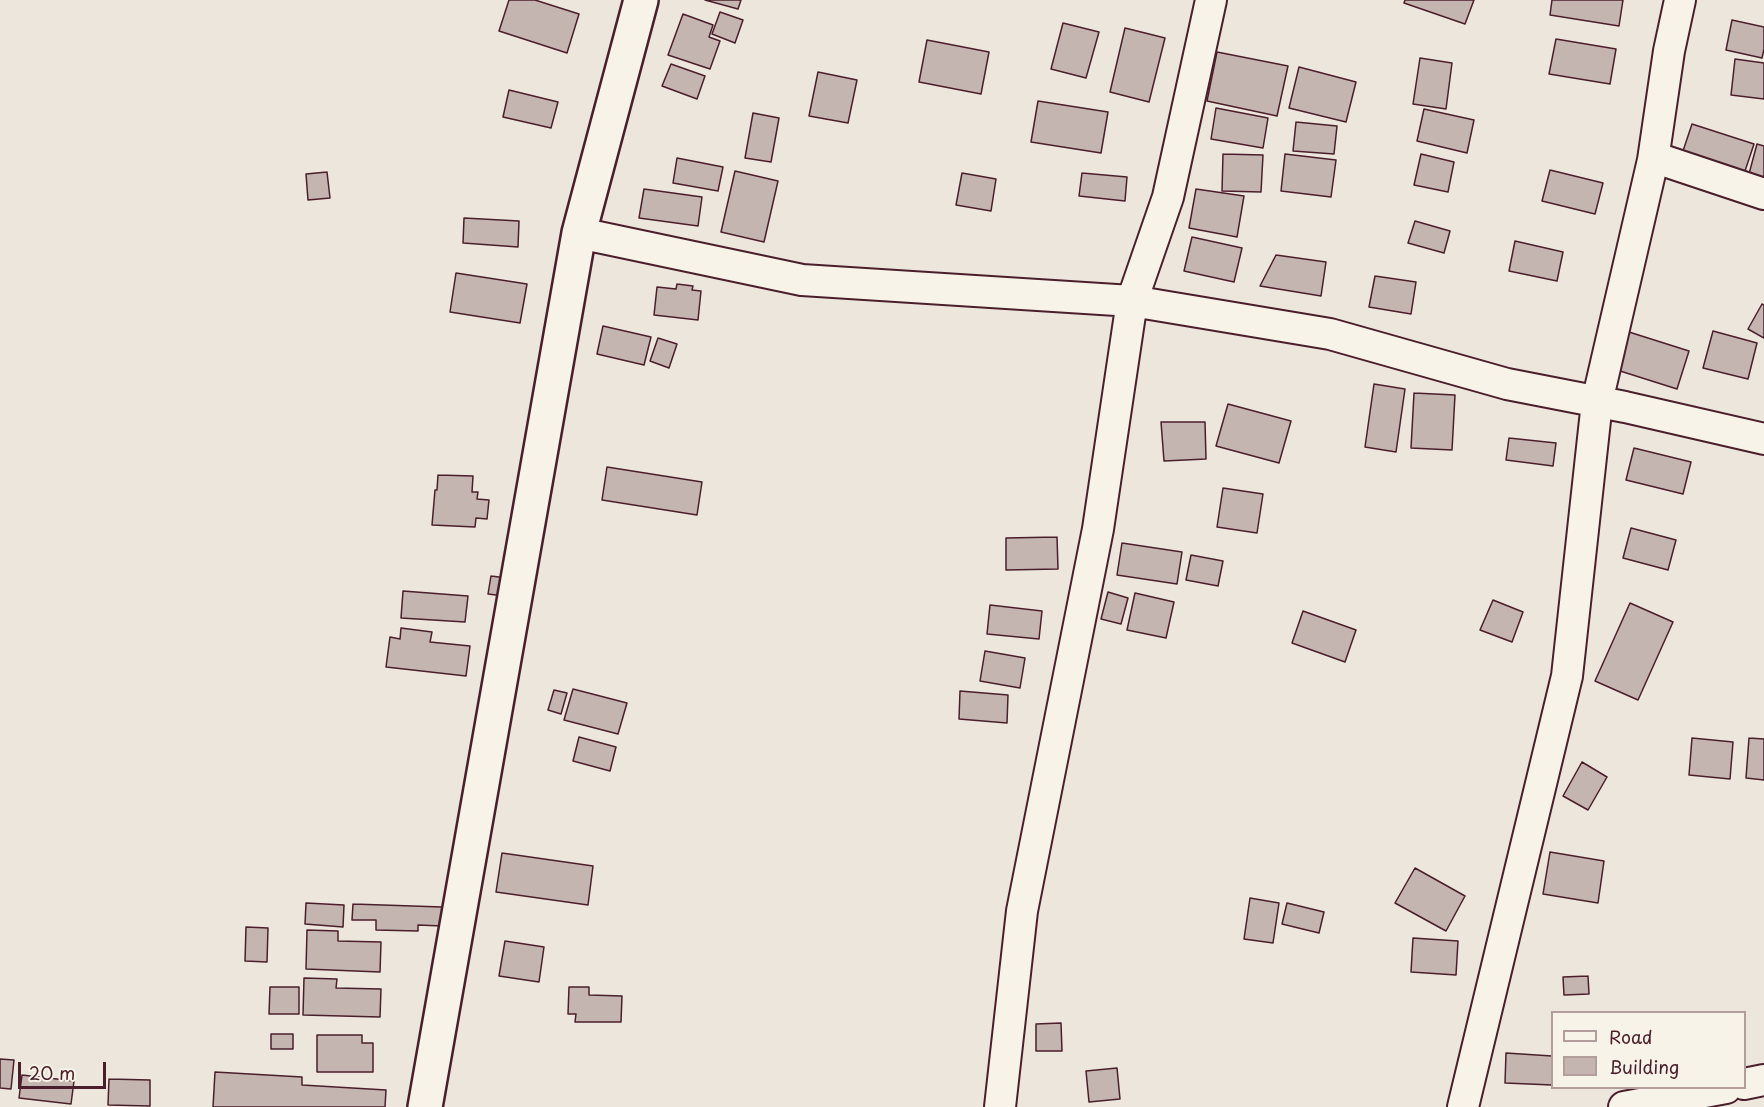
<!DOCTYPE html>
<style>
body{margin:0}
#map{position:relative;width:1764px;height:1107px;overflow:hidden;background:#ece6dd;font-family:"Playpen Sans",sans-serif}
canvas{display:block}
.legend{position:absolute;left:1551px;top:1011px;width:195px;height:78px;box-sizing:border-box;background:#f7f3e8;border:2px solid #b29e9c;margin:0;padding:8px 10px;list-style:none;font-size:18px;color:#4a1f2b}
.legend li{display:flex;align-items:center;gap:12px;height:30px}
.legend b{width:30px;border:2px solid #b29e9c}
.scale{position:absolute;left:18px;top:1062px;width:88px;height:27px;box-sizing:border-box;border:3px solid #4a1f2b;border-top:0;padding-left:8px;font-size:18px;line-height:21px;white-space:nowrap;color:#4a1f2b;-webkit-text-stroke:4px #f7f3e8;paint-order:stroke}
</style>
<div id="map">
<canvas width="1764" height="1107"></canvas>
<ul class="legend">
<li><b style="height:8px;background:#f7f3e8"></b>Road</li>
<li><b style="height:16px;background:#c4b5b0"></b>Building</li>
</ul>
<div class="scale">20 m</div>
</div>
<script>
const context = document.querySelector('canvas').getContext('2d');
context.lineJoin = 'round';
function paint(path, color) { context.fillStyle = color; context.fill(path, 'evenodd'); }
const poly = rows => new Path2D(rows.map(r => 'M' + r).join(''));
function strokePath(path, color, width, dash) { context.strokeStyle = color; context.lineWidth = width; context.lineCap = dash ? 'butt' : 'round'; context.setLineDash(dash || []); context.stroke(path); }
const building = poly([
 [509,0,535,0,579,14,567,53,499,31,509,0],
 [705,0,741,0,738,9,705,0],
 [1405,0,1474,0,1465,24,1404,3,1405,0],
 [1552,0,1623,0,1619,26,1550,15,1552,0],
 [720,12,743,20,735,43,712,34,720,12],
 [683,14,713,25,709,37,720,41,710,69,668,55,683,14],
 [1732,20,1764,27,1764,49,1762,58,1726,50,1732,20],
 [1063,23,1099,32,1086,78,1051,69,1063,23],
 [1125,28,1165,38,1149,102,1110,92,1125,28],
 [1556,39,1616,49,1610,84,1549,74,1556,39],
 [927,40,989,52,981,94,919,82,927,40],
 [1217,52,1288,66,1277,116,1207,101,1217,52],
 [1420,58,1452,63,1446,109,1413,104,1420,58],
 [1735,59,1764,63,1764,99,1731,95,1735,59],
 [671,64,705,76,697,99,662,86,671,64],
 [1299,67,1356,82,1346,122,1289,108,1299,67],
 [818,72,857,80,848,123,809,116,818,72],
 [509,90,558,102,551,128,503,117,509,90],
 [1038,101,1108,112,1101,153,1031,142,1038,101],
 [1216,108,1268,118,1263,148,1211,139,1216,108],
 [1424,109,1474,120,1467,153,1417,141,1424,109],
 [753,113,779,118,771,162,745,158,753,113],
 [1296,122,1337,126,1334,154,1293,151,1296,122],
 [1692,124,1754,144,1741,183,1679,163,1692,124],
 [1757,144,1764,146,1764,190,1746,185,1757,144],
 [1223,154,1263,155,1261,192,1222,191,1223,154],
 [1285,154,1336,160,1331,197,1281,191,1285,154],
 [1421,154,1454,162,1448,192,1414,185,1421,154],
 [677,158,723,167,718,191,673,183,677,158],
 [1550,170,1603,183,1595,214,1542,201,1550,170],
 [735,171,778,181,764,242,721,232,735,171],
 [327,172,330,198,308,200,306,174,327,172],
 [962,173,996,179,991,211,956,205,962,173],
 [1082,173,1127,177,1125,201,1079,196,1082,173],
 [644,189,702,197,698,226,639,218,644,189],
 [1196,189,1244,196,1237,237,1189,228,1196,189],
 [464,218,519,221,518,247,463,243,464,218],
 [1415,221,1450,231,1444,253,1408,243,1415,221],
 [1192,237,1242,248,1234,282,1184,271,1192,237],
 [1515,241,1563,252,1557,281,1509,271,1515,241],
 [1276,255,1326,262,1321,296,1260,286,1276,255],
 [456,273,527,284,520,323,450,312,456,273],
 [1375,276,1416,282,1411,314,1369,307,1375,276],
 [677,284,693,286,692,290,701,291,698,320,654,315,657,287,676,289,677,284],
 [1762,304,1764,305,1764,338,1748,329,1762,304],
 [603,326,651,337,644,365,597,354,603,326],
 [1713,331,1757,343,1748,379,1703,368,1713,331],
 [1629,332,1689,351,1677,389,1617,370,1629,332],
 [658,338,677,344,669,368,650,361,658,338],
 [1374,384,1405,389,1396,452,1365,447,1374,384],
 [1414,393,1455,395,1452,450,1411,448,1414,393],
 [1228,404,1291,421,1279,463,1216,446,1228,404],
 [1161,422,1205,422,1206,459,1164,461,1161,422],
 [1509,438,1556,443,1553,466,1506,460,1509,438],
 [1634,448,1691,462,1683,494,1626,480,1634,448],
 [607,467,702,482,697,515,602,500,607,467],
 [438,475,473,476,472,492,478,492,477,499,489,500,487,519,476,518,475,527,432,525,435,490,437,490,438,475],
 [1223,488,1263,494,1257,533,1217,527,1223,488],
 [1631,528,1676,540,1668,570,1623,558,1631,528],
 [1057,537,1058,569,1006,570,1006,538,1057,537],
 [1122,543,1182,552,1177,584,1117,575,1122,543],
 [1191,555,1223,561,1218,586,1186,580,1191,555],
 [491,576,522,580,520,598,488,594,491,576],
 [403,591,468,596,465,622,401,618,403,591],
 [1108,592,1128,598,1121,624,1101,619,1108,592],
 [1135,593,1174,602,1166,638,1127,630,1135,593],
 [1493,600,1523,612,1512,642,1480,630,1493,600],
 [1630,603,1673,622,1638,700,1595,681,1630,603],
 [990,605,1042,611,1039,639,987,634,990,605],
 [1303,611,1356,630,1345,662,1292,643,1303,611],
 [401,628,432,632,430,642,470,646,466,676,386,667,390,637,400,639,401,628],
 [985,651,1025,658,1020,688,980,681,985,651],
 [573,689,627,703,618,734,564,720,573,689],
 [554,690,567,693,561,714,548,710,554,690],
 [960,691,1008,695,1007,723,959,719,960,691],
 [579,737,616,747,610,771,573,761,579,737],
 [1692,738,1733,742,1730,779,1689,775,1692,738],
 [1749,738,1764,739,1764,780,1746,778,1749,738],
 [1582,762,1607,777,1588,810,1563,796,1582,762],
 [1550,852,1604,861,1598,903,1543,894,1550,852],
 [502,853,593,866,588,905,496,892,502,853],
 [1415,868,1465,896,1446,931,1395,903,1415,868],
 [1250,898,1279,903,1273,943,1244,939,1250,898],
 [306,903,344,905,343,927,305,924,306,903],
 [1287,903,1324,912,1319,933,1282,924,1287,903],
 [353,904,442,907,442,926,418,925,418,931,376,930,376,920,352,920,353,904],
 [246,927,268,928,267,962,245,961,246,927],
 [307,930,338,931,338,941,381,942,380,972,306,969,307,930],
 [1413,938,1458,941,1456,975,1411,972,1413,938],
 [505,941,544,947,539,982,499,976,505,941],
 [1588,976,1589,994,1564,995,1563,977,1588,976],
 [304,978,337,979,336,988,381,989,380,1017,303,1015,304,978],
 [270,987,299,987,299,1014,269,1014,270,987],
 [569,987,589,987,589,995,622,996,621,1022,575,1022,576,1014,568,1014,569,987],
 [1061,1023,1062,1051,1036,1051,1036,1024,1061,1023],
 [271,1034,293,1034,293,1049,271,1049,271,1034],
 [317,1035,362,1035,362,1043,373,1043,373,1072,317,1072,317,1035],
 [1506,1053,1552,1056,1552,1085,1505,1083,1506,1053],
 [0,1059,14,1060,11,1089,0,1088,0,1059],
 [1117,1068,1120,1099,1089,1102,1086,1071,1117,1068],
 [215,1072,302,1077,302,1085,386,1090,385,1107,213,1107,215,1072],
 [22,1075,74,1081,71,1104,19,1098,22,1075],
 [109,1079,150,1080,150,1106,108,1105,109,1079]
]);
const minor = poly([
 [1653,160,1659,159,1764,194],
 [579,233,802,280,1132,301,1330,334,1507,384,1625,407,1764,439],
 [1744,1084,1764,1080],
 [1000,1107,1022,911,1098,529,1132,301,1168,197,1211,0],
 [1463,1107,1567,676,1597,402,1653,160,1669,51,1680,0],
 [1624,1107,1726,1088]
]);
const tertiary = poly([
 [425,1107,579,233,641,0]
]);
paint(building, '#c4b5b0');
strokePath(building, '#4a1f2b', 1.5);
strokePath(minor, '#4a1f2b', 34);
strokePath(tertiary, '#4a1f2b', 38);
strokePath(minor, '#f7f3e8', 30);
strokePath(tertiary, '#f7f3e8', 33);
</script>
